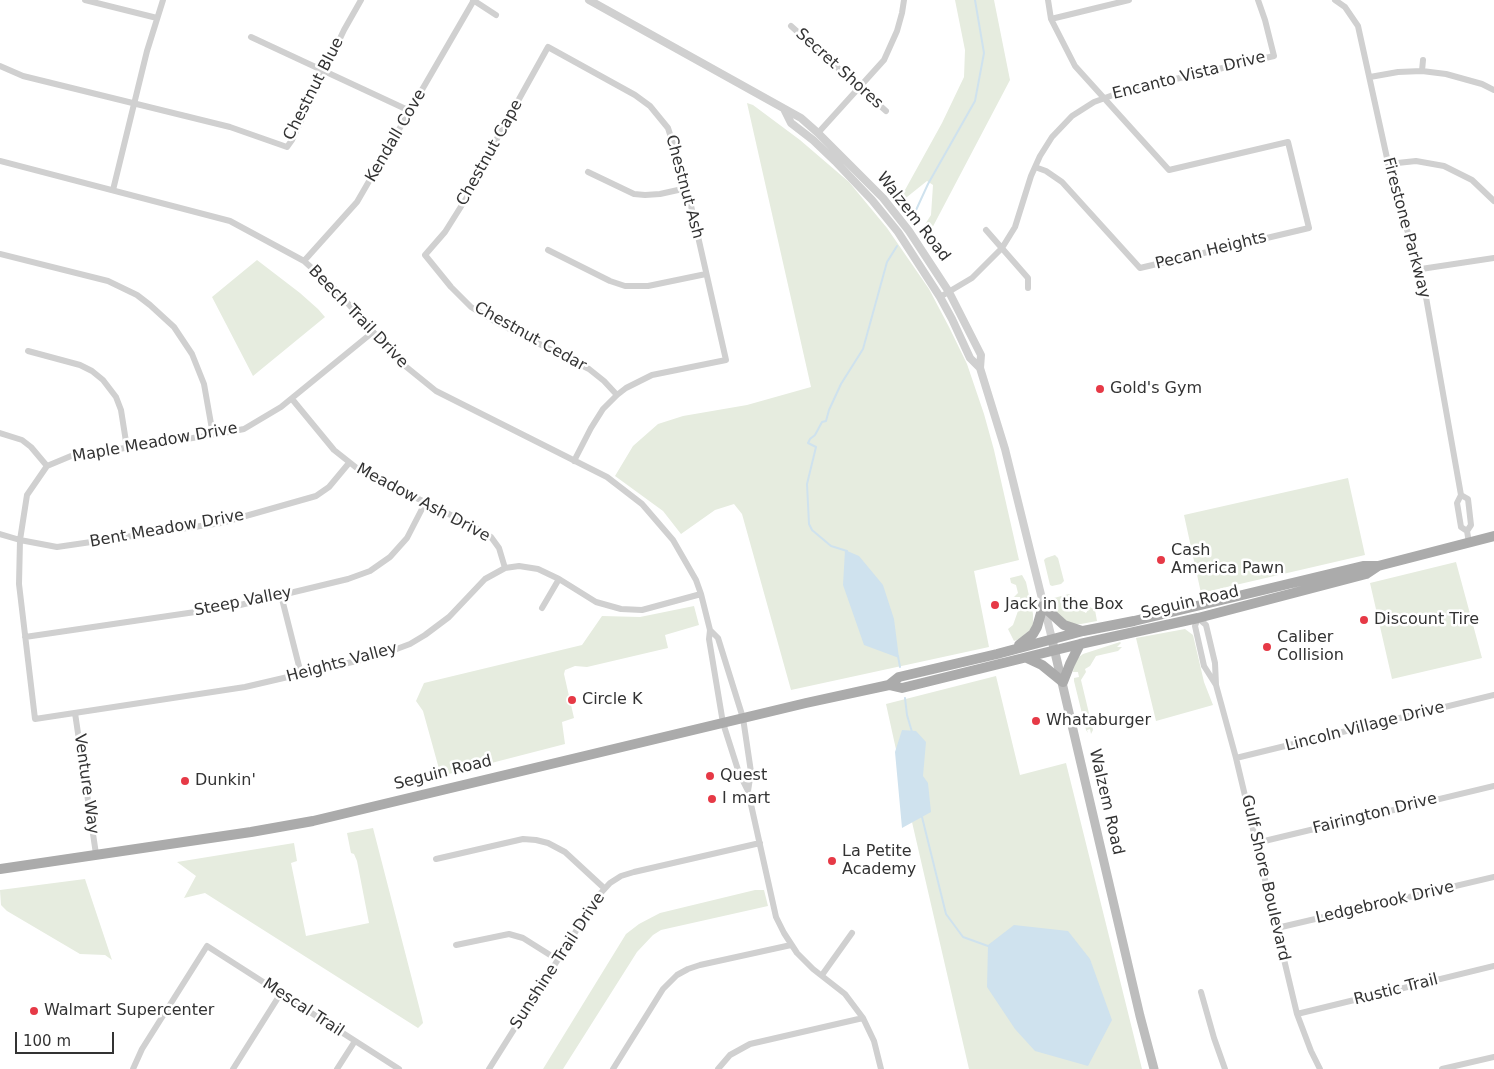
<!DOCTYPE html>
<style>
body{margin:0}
#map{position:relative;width:1494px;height:1069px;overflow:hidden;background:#fff;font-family:"DejaVu Sans",sans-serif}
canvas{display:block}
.scale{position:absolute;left:15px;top:1032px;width:99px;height:22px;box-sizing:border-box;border:2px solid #333;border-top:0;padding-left:6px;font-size:15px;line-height:18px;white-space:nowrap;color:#333;-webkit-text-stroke:4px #fff;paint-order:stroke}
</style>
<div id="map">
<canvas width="1494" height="1069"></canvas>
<div class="scale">100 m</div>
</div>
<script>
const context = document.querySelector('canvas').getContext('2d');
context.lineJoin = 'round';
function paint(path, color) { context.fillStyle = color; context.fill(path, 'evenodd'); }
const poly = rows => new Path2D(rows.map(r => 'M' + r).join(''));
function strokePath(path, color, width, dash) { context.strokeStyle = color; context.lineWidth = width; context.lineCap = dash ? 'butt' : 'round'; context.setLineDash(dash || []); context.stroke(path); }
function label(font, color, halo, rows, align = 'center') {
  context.font = font + ' "DejaVu Sans",sans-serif'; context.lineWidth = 5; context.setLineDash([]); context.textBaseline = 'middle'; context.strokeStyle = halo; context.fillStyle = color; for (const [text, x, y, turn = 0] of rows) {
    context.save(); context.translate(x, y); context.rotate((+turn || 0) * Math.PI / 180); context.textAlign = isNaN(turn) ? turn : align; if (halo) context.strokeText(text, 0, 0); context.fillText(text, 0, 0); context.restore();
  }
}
const green = poly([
 [955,0,994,0,1010,80,929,234,920,232,931,215,933,185,927,181,902,201,899,207,900,199,942,123,964,77,965,50],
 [747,103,753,105,800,140,849,182,887,228,929,289,949,327,967,364,984,414,994,450,1019,560,974,571,989,647,791,690,742,514,734,504,715,510,681,534,663,511,615,476,633,446,658,424,683,416,747,405,811,387],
 [257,260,300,293,318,309,325,317,253,376,212,297],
 [1348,478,1365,555,1201,593,1184,515],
 [1055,555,1058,558,1064,581,1061,584,1052,586,1050,585,1044,560,1046,558],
 [1456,562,1482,658,1392,679,1370,583],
 [1022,575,1026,582,1033,614,1033,625,1031,629,1019,639,1014,641,1008,629,1013,625,1018,611,1023,610,1020,597,1014,597,1018,593,1016,585,1011,583,1010,578],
 [1069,594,1079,600,1075,606,1086,613,1090,607,1095,610,1097,621,1081,624,1069,624,1058,615,1053,600,1054,598],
 [694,606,699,625,665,635,668,648,587,667,575,666,565,670,564,674,574,718,562,722,565,744,441,776,423,711,416,701,424,683,582,645,602,616,640,617],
 [1185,629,1193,635,1204,682,1213,705,1156,721,1136,638],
 [1120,642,1121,643,1117,647,1122,647,1118,651,1096,656,1090,666,1085,669,1086,672,1081,680,1093,730,1091,734,1090,729,1087,730,1088,733,1086,730,1074,681,1074,678,1079,677,1078,672,1073,672,1074,666,1079,657,1083,654],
 [996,676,1020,775,1066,763,1142,1069,969,1069,912,822,886,704],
 [373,828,422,1018,423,1023,418,1028,205,893,184,898,196,876,177,862,294,843,297,861,291,863,306,936,369,923,357,861,354,854,351,853,347,833],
 [85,879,112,960,105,955,80,954,7,911,1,905,0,890],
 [755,890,764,890,768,906,661,930,653,935,637,952,563,1069,543,1069,626,934,639,924,660,913]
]);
const water = poly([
 [845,550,859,556,883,585,894,619,899,658,864,645,843,585],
 [902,730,916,731,926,742,923,776,928,783,931,812,902,828,895,752],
 [1014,925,1068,931,1090,959,1112,1020,1088,1066,1035,1051,1015,1029,987,987,988,945]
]);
const stream = poly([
 [911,221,928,184,975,101,984,53,975,0],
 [847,551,831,546,812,530,809,524,807,484,816,447,808,443,810,439,815,435,822,422,826,421,829,410,841,384,863,349,887,262,897,246],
 [898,656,900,667],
 [905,698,907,715,912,732],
 [922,817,946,914,963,937,988,946]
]);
const minor = poly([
 [85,0,157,18],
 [473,0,496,15],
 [1335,0,1345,7,1358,26,1396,199,1421,269,1461,495,1457,503,1461,527,1467,531,1469,543],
 [1051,19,1129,0],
 [791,26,886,111],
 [251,37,410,111],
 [0,66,23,76,230,127,287,147,292,140,344,30,361,0],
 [1422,71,1423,60],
 [1370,77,1398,72,1422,71,1446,74,1482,84,1494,90],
 [818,133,884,60,897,31,902,13,904,0],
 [0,161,230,221,304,261,336,290,399,361,436,391,607,477,642,504,673,540,696,580,701,594,710,630,709,639,723,723,739,773,748,791,776,917,784,933,797,953,813,969,845,994,863,1018,874,1041,881,1069],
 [1388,164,1416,161,1444,166,1472,180,1494,201],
 [1035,167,1046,171,1062,182,1140,268,1309,228,1288,142,1169,170,1075,66,1051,19,1048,0],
 [588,172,634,194,645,195,660,194,687,188],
 [113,190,147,51,163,0],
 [986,230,1028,278,1028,288],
 [548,250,610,281,625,286,648,286,706,274],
 [0,254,108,281,137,295,150,305,174,327,192,354,204,384,213,435],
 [304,261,357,202,474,0],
 [1421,269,1494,258],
 [940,297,972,278,1002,248,1015,227,1031,176,1040,156,1052,137,1072,116,1094,102,1124,91,1274,56,1265,20,1258,0],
 [373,332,281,407,244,429,213,435,71,456,47,466,27,495,20,540,19,584,35,719,245,687,378,656,410,644,425,635,449,617,485,579,505,568,519,566,538,569,559,579,596,602,621,609,642,610,701,594],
 [28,351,80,365,92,371,103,380,116,397,121,410,127,448],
 [292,399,334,450,358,469,473,526,491,537,499,548,505,568],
 [0,433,22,440,31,447,47,466],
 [574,461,591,428,603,409,617,395,626,388,652,375,726,360,687,188,668,128,650,106,635,95,548,47,484,162,472,189,445,232,425,255,451,287,471,307,496,322,589,369,604,381,617,395],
 [1461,495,1468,499,1471,525,1467,531],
 [0,534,20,540,57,547,221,523,316,496,329,487,349,463],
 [281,595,301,674],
 [542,608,559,579],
 [710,630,718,638,743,718,751,772,748,791],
 [25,637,236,606,348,579,370,571,390,557,407,538,425,503],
 [1216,685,1204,666,1195,626,1198,618,1206,625,1215,663,1216,685,1236,758,1297,1014,1311,1051,1320,1069],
 [75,713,96,854],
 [1236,758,1494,695],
 [1256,843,1494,786],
 [436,859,510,842,523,839,536,840,548,843,565,852,604,888],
 [1277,928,1494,877],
 [456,945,509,934,523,938,558,960],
 [822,975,852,933],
 [1201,992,1214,1038,1225,1069],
 [1297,1014,1494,966],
 [133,1069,142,1049,207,946,399,1069],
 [233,1069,281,993],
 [337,1069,355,1041],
 [489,1069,598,896,610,883,621,876,634,872,760,843],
 [613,1069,663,989,677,975,688,969,700,965,791,945],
 [718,1069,730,1055,750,1044,863,1018],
 [1442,1069,1494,1057]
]);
const tertiary = poly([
 [589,0,801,118,818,133,883,198,909,231,949,292,981,355,980,368,1005,449,1052,639],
 [785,111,791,123,813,140,835,161,872,200,898,232,940,297,952,319,970,358,980,368]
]);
const secondary = poly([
 [1053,644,1140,1016,1154,1069]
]);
const primary = poly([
 [1043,606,1064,625,1082,631],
 [1019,645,1033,634,1037,627,1043,606],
 [1027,658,1042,665,1063,682,1070,664,1080,644],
 [889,685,899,677,997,654,1083,631,1134,621,1363,566,1378,566,1494,536],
 [0,869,251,832,313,821,806,703,889,685,902,688,1080,644,1198,618,1366,574,1378,566]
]);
const markers = [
 [1100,389,5,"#e63946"],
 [1161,560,5,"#e63946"],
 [995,605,5,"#e63946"],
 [1364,620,5,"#e63946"],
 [1267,647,5,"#e63946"],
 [572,700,5,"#e63946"],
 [1036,721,5,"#e63946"],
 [710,776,5,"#e63946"],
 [185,781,5,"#e63946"],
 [712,799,5,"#e63946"],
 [832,861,5,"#e63946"],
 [34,1011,5,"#e63946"]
];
const streetNames = [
 ["Secret Shores",839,69,42],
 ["Encanto Vista Drive",1189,76,-14],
 ["Chestnut Blue",314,89,-63],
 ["Kendall Cove",396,136,-60],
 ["Chestnut Cape",490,153,-61],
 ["Chestnut Ash",684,187,75],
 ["Walzem Road",913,217,52],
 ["Firestone Parkway",1406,228,75],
 ["Pecan Heights",1211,251,-14],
 ["Beech Trail Drive",358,317,46],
 ["Chestnut Cedar",530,337,29],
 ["Maple Meadow Drive",155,443,-10],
 ["Meadow Ash Drive",423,503,28],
 ["Bent Meadow Drive",167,529,-10],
 ["Steep Valley",243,602,-11],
 ["Seguin Road",1190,603,-13],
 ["Heights Valley",342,663,-15],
 ["Lincoln Village Drive",1365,727,-14],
 ["Seguin Road",443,773,-14],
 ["Venture Way",86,784,82],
 ["Walzem Road",1106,802,77],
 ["Fairington Drive",1375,814,-14],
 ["Gulf Shore Boulevard",1265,878,77],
 ["Ledgebrook Drive",1385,903,-13],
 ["Sunshine Trail Drive",558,961,-57],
 ["Rustic Trail",1396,990,-14],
 ["Mescal Trail",303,1008,33]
];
const poiNames = [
 ["Gold's Gym",1110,389],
 ["Cash",1171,551],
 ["America Pawn",1171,569],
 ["Jack in the Box",1005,605],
 ["Discount Tire",1374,620],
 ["Caliber",1277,638],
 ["Collision",1277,656],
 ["Circle K",582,700],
 ["Whataburger",1046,721],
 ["Quest",720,776],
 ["Dunkin'",195,781],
 ["I mart",722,799],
 ["La Petite",842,852],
 ["Academy",842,870],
 ["Walmart Supercenter",44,1011]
];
paint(green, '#e6ecdf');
paint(water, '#cfe2ee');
strokePath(stream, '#cfe2ee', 2);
strokePath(minor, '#d0d0d0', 6);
strokePath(tertiary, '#d0d0d0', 8);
strokePath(secondary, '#bdbdbd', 9);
strokePath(primary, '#ababab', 10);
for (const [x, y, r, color] of markers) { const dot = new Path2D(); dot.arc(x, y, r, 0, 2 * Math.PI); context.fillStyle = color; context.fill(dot); strokePath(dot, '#fff', 2); }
label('16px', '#333', '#fff', streetNames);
label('16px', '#333', '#fff', poiNames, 'left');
</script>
